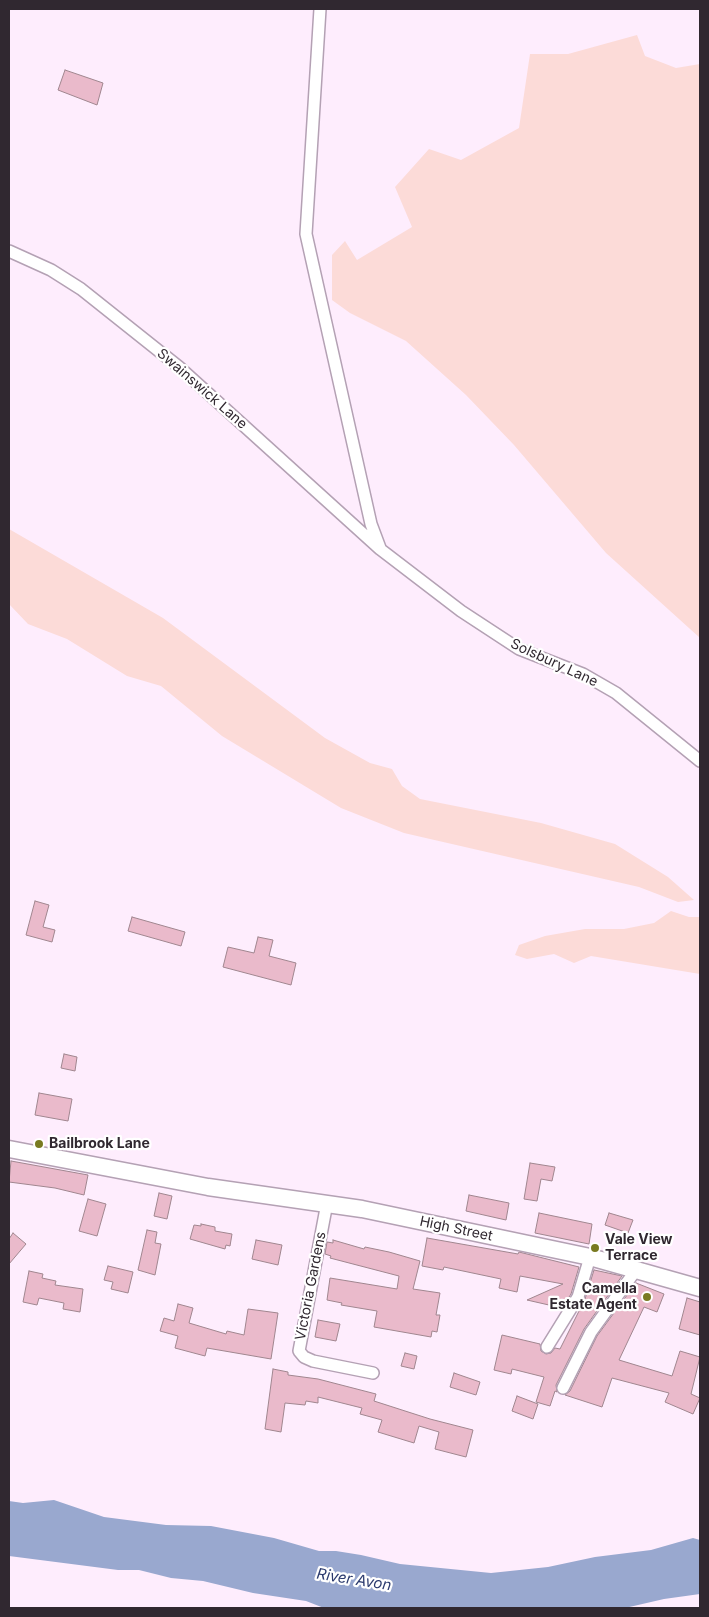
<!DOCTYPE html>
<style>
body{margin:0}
#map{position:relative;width:709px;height:1617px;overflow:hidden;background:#feedfd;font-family:Inter,sans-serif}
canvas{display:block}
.frame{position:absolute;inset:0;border:10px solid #302830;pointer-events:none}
</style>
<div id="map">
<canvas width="709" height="1617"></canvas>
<div class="frame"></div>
</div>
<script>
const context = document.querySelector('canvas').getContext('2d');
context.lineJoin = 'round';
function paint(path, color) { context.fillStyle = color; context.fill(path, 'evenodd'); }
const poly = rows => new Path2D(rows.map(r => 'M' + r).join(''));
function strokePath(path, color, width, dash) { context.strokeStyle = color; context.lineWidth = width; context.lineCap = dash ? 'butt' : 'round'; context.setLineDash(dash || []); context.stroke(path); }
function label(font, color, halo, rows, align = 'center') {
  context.font = font + ' Inter,sans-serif'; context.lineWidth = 4.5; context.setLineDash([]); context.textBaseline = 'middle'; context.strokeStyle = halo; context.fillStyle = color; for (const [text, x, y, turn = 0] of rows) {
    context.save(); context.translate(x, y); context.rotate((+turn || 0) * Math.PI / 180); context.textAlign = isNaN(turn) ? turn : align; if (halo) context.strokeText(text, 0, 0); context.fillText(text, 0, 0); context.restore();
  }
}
const green = poly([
 [637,35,645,56,676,68,700,64,700,638,606,553,514,445,466,395,406,341,350,313,332,300,332,255,345,241,357,260,412,227,395,187,429,149,461,160,519,128,530,54,568,54],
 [9,529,163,618,325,738,370,763,392,769,402,786,420,799,541,823,615,844,668,877,694,900,678,902,639,887,404,833,341,808,222,736,161,686,127,676,67,639,28,624,9,604],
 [671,911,689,917,700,917,700,974,591,956,574,963,554,954,527,959,515,955,519,945,545,936,585,929,624,929,654,923]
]);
const water = poly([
 [54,1500,104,1517,166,1525,211,1526,274,1538,319,1551,336,1551,361,1555,400,1564,491,1573,548,1567,595,1557,651,1550,693,1538,700,1540,700,1594,664,1599,625,1608,324,1608,306,1601,253,1593,203,1581,171,1578,139,1570,118,1570,9,1556,9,1501,23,1503]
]);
const building = poly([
 [65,70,103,83,97,105,58,90,65,70],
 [35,901,49,905,43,927,55,930,52,942,26,935,35,901],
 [132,917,185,932,181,946,128,931,132,917],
 [258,937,273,940,269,956,296,963,291,985,223,967,228,947,254,953,258,937],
 [64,1054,77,1057,75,1071,61,1068,64,1054],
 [39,1093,72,1099,68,1121,35,1115,39,1093],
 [11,1161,88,1175,84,1195,55,1188,9,1182,11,1161],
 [530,1163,555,1167,552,1181,541,1179,537,1201,524,1199,530,1163],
 [159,1193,172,1196,167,1219,154,1216,159,1193],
 [469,1195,509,1203,506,1220,466,1211,469,1195],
 [88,1199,106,1204,97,1236,79,1231,88,1199],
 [539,1213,592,1224,589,1244,535,1233,539,1213],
 [609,1213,633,1220,628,1233,605,1225,609,1213],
 [201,1224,215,1227,215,1231,232,1234,230,1246,226,1245,225,1249,190,1239,194,1225,201,1226,201,1224],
 [147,1230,157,1232,155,1243,161,1244,155,1275,138,1270,147,1230],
 [13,1233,26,1244,9,1264,9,1239,13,1233],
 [427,1238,518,1254,519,1252,579,1267,571,1294,562,1308,527,1300,563,1284,520,1276,517,1292,499,1288,501,1279,444,1267,443,1270,422,1266,427,1238],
 [256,1240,282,1245,278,1265,252,1259,256,1240],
 [333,1240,364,1249,365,1247,389,1252,420,1261,413,1289,440,1293,436,1315,440,1315,437,1332,432,1331,431,1337,374,1327,377,1311,341,1305,342,1303,327,1300,330,1278,397,1289,399,1276,330,1258,331,1256,325,1254,327,1242,333,1243,333,1240],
 [108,1266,133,1272,128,1293,111,1289,113,1282,104,1280,108,1266],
 [594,1270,622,1276,584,1329,556,1385,557,1392,555,1391,550,1406,536,1402,544,1377,512,1369,511,1374,494,1370,502,1335,540,1344,541,1351,546,1354,551,1353,555,1348,560,1349,585,1299,594,1270],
 [29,1271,43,1274,42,1278,56,1281,55,1285,83,1289,80,1312,63,1309,64,1303,39,1298,37,1305,23,1302,29,1271],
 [636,1283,664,1294,657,1312,644,1307,619,1360,672,1376,680,1351,700,1357,691,1394,700,1398,693,1414,665,1402,669,1393,612,1378,602,1407,565,1395,570,1391,597,1336,636,1283],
 [687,1298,700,1302,700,1335,679,1329,687,1298],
 [178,1304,193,1308,189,1323,226,1334,227,1331,244,1335,248,1309,278,1313,271,1359,207,1348,205,1356,175,1348,178,1336,160,1331,164,1318,174,1321,178,1304],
 [318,1320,340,1324,336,1341,315,1337,318,1320],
 [405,1353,417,1356,414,1369,401,1366,405,1353],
 [273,1369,288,1372,288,1375,318,1379,376,1394,374,1401,430,1419,473,1430,466,1457,435,1449,439,1432,419,1426,414,1443,378,1432,382,1420,360,1414,362,1408,318,1397,318,1403,306,1401,305,1405,285,1403,281,1432,265,1429,273,1369],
 [454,1373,480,1382,476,1395,450,1387,454,1373],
 [517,1396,538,1404,533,1419,512,1411,517,1396]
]);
const street = poly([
 [320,9,306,234,371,524,380,548],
 [9,251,51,270,81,289,179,367,380,549,461,611,519,649,583,674,616,693,700,761],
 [327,1203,299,1351,304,1357,313,1361,373,1373],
 [547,1347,578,1297,590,1257],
 [563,1388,591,1332,636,1270]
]);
const secondary = poly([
 [9,1149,208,1187,362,1209,590,1257,700,1288]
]);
const markers = [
 [39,1144,5,"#797a21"],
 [595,1248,5,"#797a21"],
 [647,1297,5,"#797a21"]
];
const streetNames = [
 ["Swainswick Lane",202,389,41],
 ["Solsbury Lane",554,663,25],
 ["High Street",456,1229,12],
 ["Victoria Gardens",311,1286,-79]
];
const poiNames = [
 ["Bailbrook Lane",49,1144],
 ["Vale View",605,1240],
 ["Terrace",605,1256],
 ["Camella",637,1289,"right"],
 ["Estate Agent",637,1305,"right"]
];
const waterNames = [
 ["River Avon",354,1580,9]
];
paint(green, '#fcdbd8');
paint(water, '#99a8cf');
paint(building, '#eabacb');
strokePath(building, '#a0868f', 1);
strokePath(street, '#b4a1b4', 14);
strokePath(secondary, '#b4a1b4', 19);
strokePath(street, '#fff', 11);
strokePath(secondary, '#fff', 16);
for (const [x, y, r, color] of markers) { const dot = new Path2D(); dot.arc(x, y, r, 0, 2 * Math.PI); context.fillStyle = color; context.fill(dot); strokePath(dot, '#fff', 2); }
label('14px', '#302830', '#fff', streetNames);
label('bold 14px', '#302830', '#fff', poiNames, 'left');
label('italic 15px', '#2c3b6e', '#fff', waterNames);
</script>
